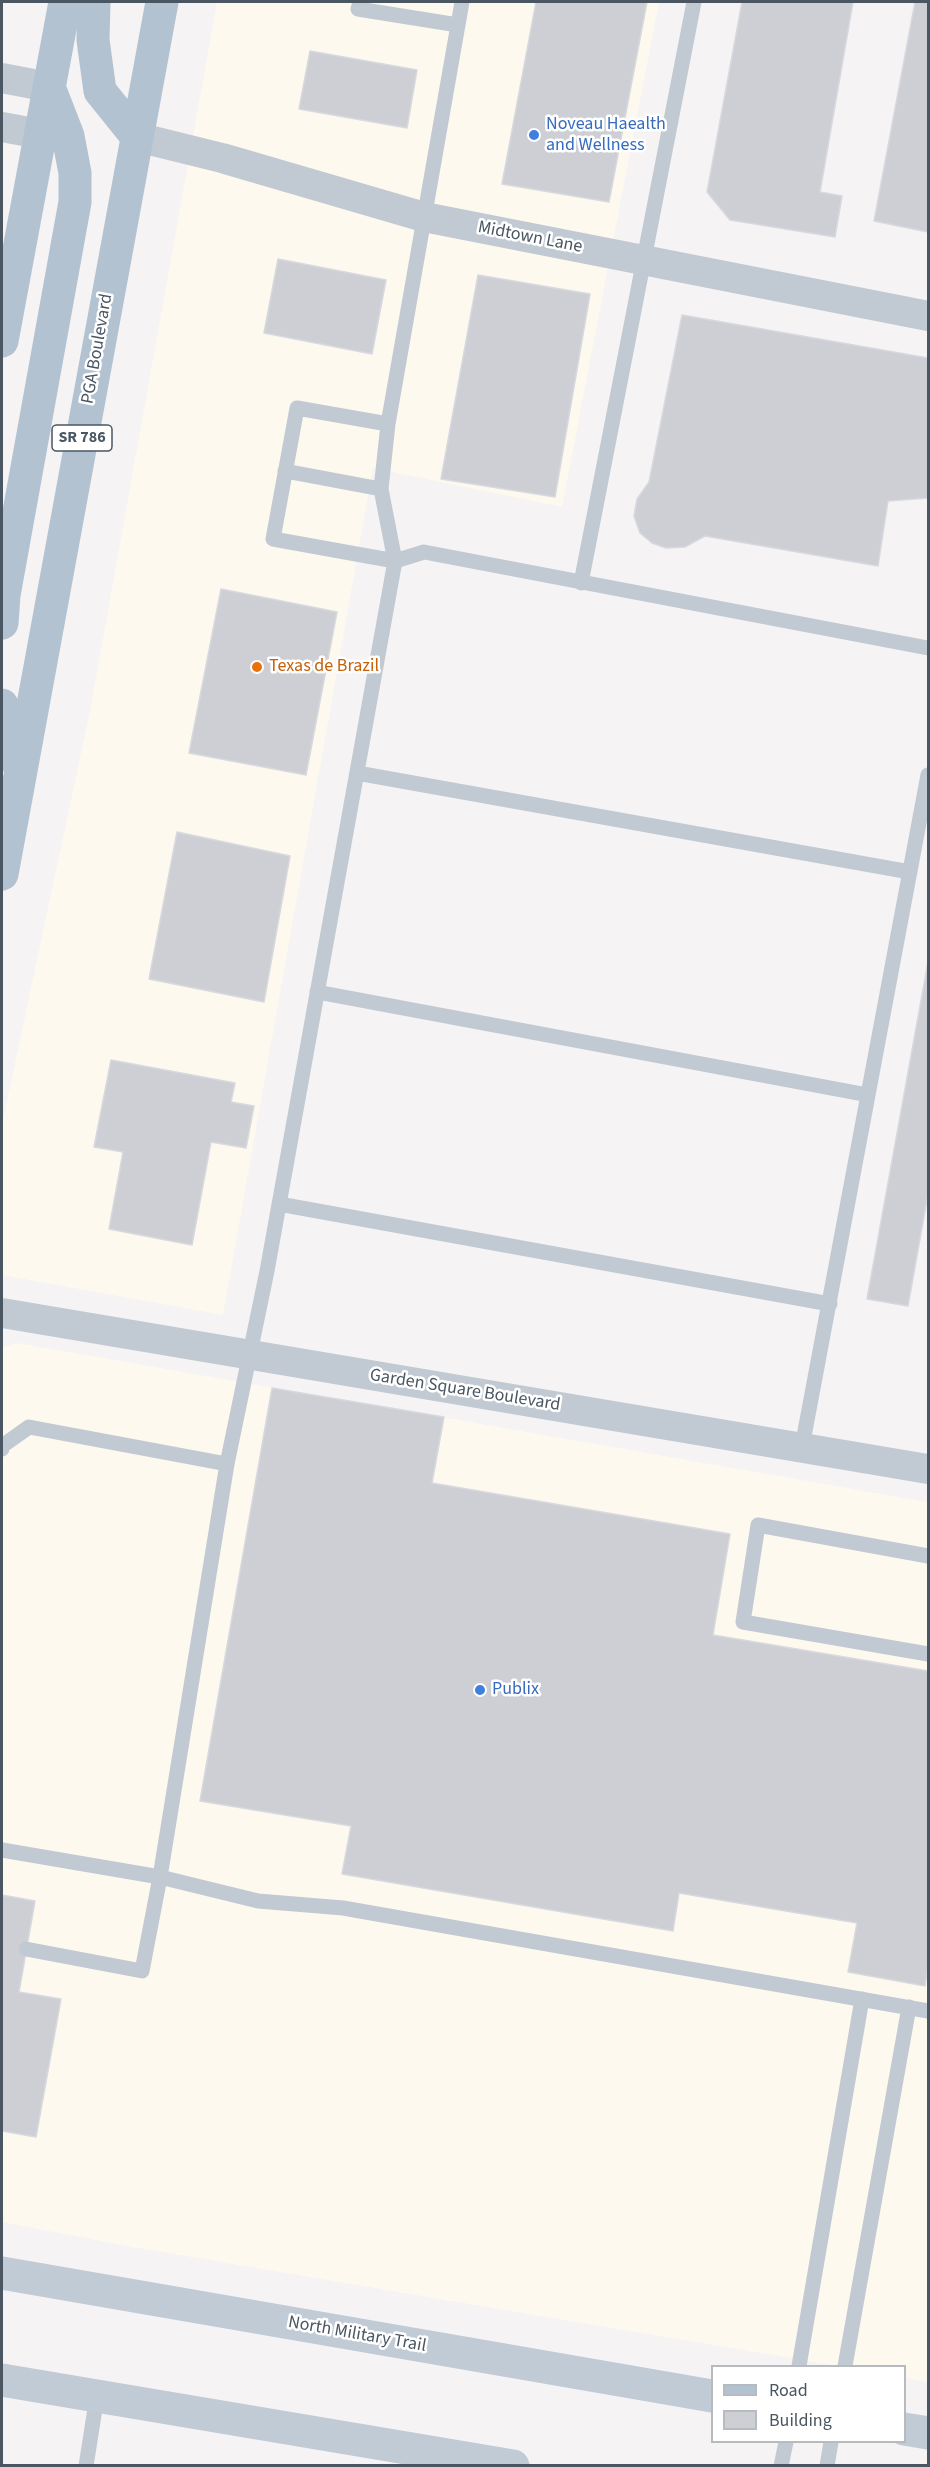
<!DOCTYPE html>
<style>
body{margin:0}
#map{position:relative;width:930px;height:2467px;overflow:hidden;background:#f5f3f3;font-family:"Source Sans 3",sans-serif}
canvas{display:block}
.frame{position:absolute;inset:0;border:3px solid #4a5661;pointer-events:none}
.legend{position:absolute;left:711px;top:2365px;width:195px;height:78px;box-sizing:border-box;background:#fff;border:2px solid #b7bbc0;margin:0;padding:8px 10px;list-style:none;font-size:18px;color:#4a5661}
.legend li{display:flex;align-items:center;gap:12px;height:30px}
.legend b{width:30px;border:2px solid #b7bbc0}
</style>
<div id="map">
<canvas width="930" height="2467"></canvas>
<div class="frame"></div>
<ul class="legend">
<li><b style="height:8px;background:#b3c2d1"></b>Road</li>
<li><b style="height:16px;background:#cdcfd5"></b>Building</li>
</ul>
</div>
<script>
const context = document.querySelector('canvas').getContext('2d');
context.lineJoin = 'round';
function paint(path, color) { context.fillStyle = color; context.fill(path, 'evenodd'); }
const poly = rows => new Path2D(rows.map(r => 'M' + r).join(''));
function strokePath(path, color, width, dash) { context.strokeStyle = color; context.lineWidth = width; context.lineCap = dash ? 'butt' : 'round'; context.setLineDash(dash || []); context.stroke(path); }
function label(font, color, halo, rows, align = 'center') {
  context.font = font + ' "Source Sans 3",sans-serif'; context.lineWidth = 5; context.setLineDash([]); context.textBaseline = 'middle'; context.strokeStyle = halo; context.fillStyle = color; for (const [text, x, y, turn = 0] of rows) {
    context.save(); context.translate(x, y); context.rotate((+turn || 0) * Math.PI / 180); context.textAlign = isNaN(turn) ? turn : align; if (halo) context.strokeText(text, 0, 0); context.fillText(text, 0, 0); context.restore();
  }
}
const commercial = poly([
 [217,2,659,2,562,507,373,468,223,1315,2,1275,2,1124,90,711],
 [17,1343,928,1502,928,2382,905,2378,904,2366,837,2366,132,2247,2,2222,2,1347]
]);
const building = poly([
 [536,2,647,2,609,202,502,184,536,2],
 [742,2,853,2,820,192,842,196,835,237,730,220,707,192,742,2],
 [915,2,928,2,928,232,874,221,915,2],
 [310,51,417,70,407,128,299,109,310,51],
 [278,259,386,280,372,354,264,333,278,259],
 [478,275,590,294,555,497,441,479,478,275],
 [682,315,928,358,928,498,888,501,878,566,705,536,685,547,666,548,652,543,640,533,634,516,637,499,649,482,682,315],
 [221,589,337,612,306,775,189,753,221,589],
 [177,832,290,856,264,1002,149,979,177,832],
 [928,962,928,1194,908,1306,867,1299,928,962],
 [111,1060,235,1083,231,1102,254,1106,246,1148,211,1142,192,1245,109,1229,123,1152,94,1147,111,1060],
 [272,1388,444,1417,432,1483,730,1534,713,1635,928,1671,928,1968,925,1986,848,1972,857,1923,679,1893,673,1931,342,1874,351,1826,200,1801,272,1388],
 [2,1895,35,1901,19,1992,61,1999,36,2137,2,2131,2,1895]
]);
const lane = poly([
 [360,2,358,9,458,25],
 [388,424,297,408,273,539,395,561,381,489,388,424,462,2],
 [285,471,381,489],
 [581,583,694,2],
 [357,773,910,872],
 [317,992,868,1095],
 [279,1204,830,1304],
 [802,1447,928,775],
 [2,1449,2,1446,29,1427,227,1464],
 [928,1556,758,1525,743,1622,928,1654],
 [2,1850,160,1877,258,1901,343,1908,928,2011],
 [26,1949,142,1971,160,1877,227,1464,267,1271,395,561,424,552,928,648],
 [799,2366,862,1999],
 [845,2366,909,2007],
 [86,2466,97,2396],
 [781,2466,786,2442],
 [827,2466,831,2442]
]);
const street = poly([
 [2,78,49,87],
 [2,127,40,134],
 [137,137,222,158,424,217,928,316],
 [2,1313,928,1469]
]);
const secondary = poly([
 [2,2273,712,2396],
 [2,2380,513,2466],
 [904,2429,928,2433]
]);
const primary = poly([
 [94,2,93,40,100,91,137,137],
 [2,341,65,2],
 [2,623,4,595,75,202,75,173,68,136,49,87],
 [2,705,18,764],
 [2,874,162,2]
]);
const markers = [
 [534,135,6,"#3f7fe0"],
 [257,667,6,"#e8710a"],
 [480,1690,6,"#3f7fe0"]
];
const shields = [
 [82,438,60]
];
const shieldNames = [
 ["SR 786",82,438]
];
const shopNames = [
 ["Noveau Haealth",546,125],
 ["and Wellness",546,146],
 ["Publix",492,1690]
];
const streetNames = [
 ["Midtown Lane",530,238,11],
 ["PGA Boulevard",98,349,-80],
 ["Garden Square Boulevard",465,1391,9],
 ["North Military Trail",357,2335,10]
];
const foodNames = [
 ["Texas de Brazil",269,667]
];
paint(commercial, '#fdf9ef');
paint(building, '#cdcfd5');
strokePath(building, '#d7d9de', 1.5);
strokePath(lane, '#c1cad2', 15);
strokePath(street, '#c1cad2', 30);
strokePath(secondary, '#c1cbd6', 33);
strokePath(primary, '#b3c2d1', 33);
for (const [x, y, r, color] of markers) { const dot = new Path2D(); dot.arc(x, y, r, 0, 2 * Math.PI); context.fillStyle = color; context.fill(dot); strokePath(dot, '#fff', 2); }
for (const [x, y, w] of shields) { const box = new Path2D(); box.roundRect(x - w / 2, y - 13, w, 26, 4.5); context.fillStyle = '#fff'; context.fill(box); strokePath(box, '#4a5661', 1.5); }
label('bold 16px', '#4a5661', null, shieldNames);
label('18px', '#366cbe', '#fff', shopNames, 'left');
label('18px', '#4a5661', '#fff', streetNames);
label('18px', '#c56008', '#fff', foodNames, 'left');
</script>
